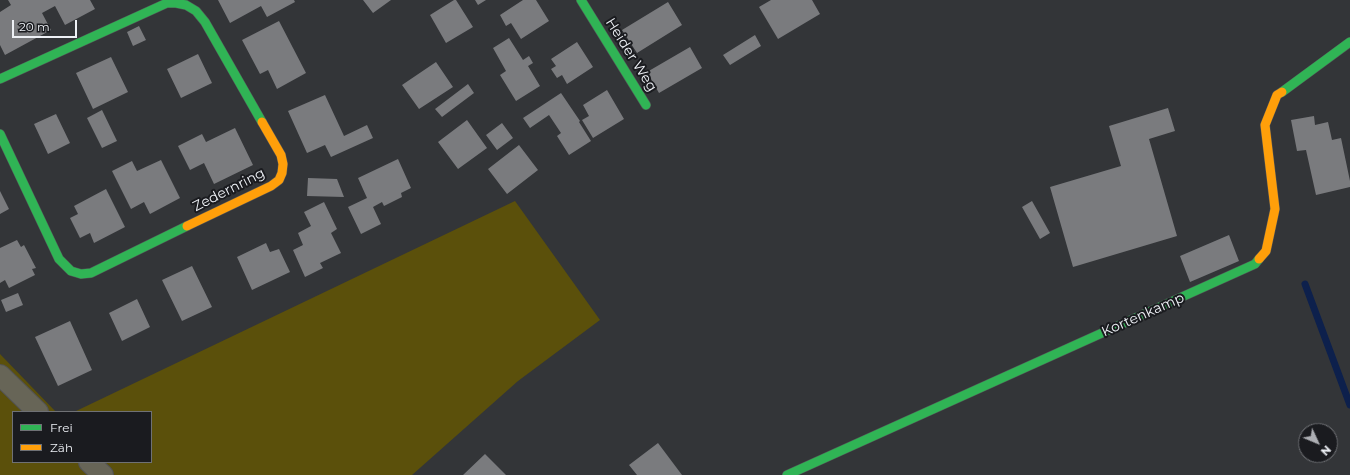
<!DOCTYPE html>
<meta charset="utf-8">
<style>
body{margin:0}
#map{position:relative;width:1350px;height:475px;overflow:hidden;background:#333538;font-family:Montserrat,sans-serif}
canvas{display:block}
.legend{position:absolute;left:12px;top:411px;width:140px;height:52px;box-sizing:border-box;background:#1a1b1f;border:1px solid #6f7175;margin:0;padding:5px 7px;list-style:none;font-size:12px;color:#eef1f6}
.legend li{display:flex;align-items:center;gap:8px;height:20px}
.legend b{width:20px;border:1px solid #6f7175}
.north{position:absolute;left:1298px;top:423px;width:40px;height:40px;box-sizing:border-box;background:#1a1b1f;border:1px solid #6f7175;border-radius:50%;rotate:134deg;font-size:11px;font-weight:700;line-height:16px;text-align:center;color:#eef1f6}
.north::after{content:'';display:block;margin:auto;width:14px;height:18px;background:#adafb4;clip-path:polygon(50% 0,100% 100%,50% 72%,0 100%)}
.scale{position:absolute;left:12px;top:20px;width:65px;height:18px;box-sizing:border-box;border:2px solid #eef1f6;border-top:0;padding-left:5px;font-size:12px;line-height:14px;white-space:nowrap;color:#eef1f6;-webkit-text-stroke:3px #1a1b1f;paint-order:stroke}
</style>
<div id="map">
<canvas width="1350" height="475"></canvas>
<ul class="legend">
<li><b style="height:5px;background:#30b455"></b>Frei</li>
<li><b style="height:5px;background:#ff9f0a"></b>Zäh</li>
</ul>
<div class="north">N</div>
<div class="scale">20 m</div>
</div>
<script>
const context = document.querySelector('canvas').getContext('2d');
context.lineJoin = 'round';
function paint(path, color) { context.fillStyle = color; context.fill(path, 'evenodd'); }
const poly = rows => new Path2D(rows.map(r => 'M' + r).join(''));
function strokePath(path, color, width, dash) { context.strokeStyle = color; context.lineWidth = width; context.lineCap = dash ? 'butt' : 'round'; context.setLineDash(dash || []); context.stroke(path); }
function label(font, color, halo, rows, align = 'center') {
  context.font = font + ' Montserrat,sans-serif'; context.lineWidth = 4; context.setLineDash([]); context.textBaseline = 'middle'; context.strokeStyle = halo; context.fillStyle = color; for (const [text, x, y, turn = 0] of rows) {
    context.save(); context.translate(x, y); context.rotate((+turn || 0) * Math.PI / 180); context.textAlign = isNaN(turn) ? turn : align; if (halo) context.strokeText(text, 0, 0); context.fillText(text, 0, 0); context.restore();
  }
}
const green = poly([
 [515,201,600,320,518,381,412,475,0,475,0,354,56,412,13,412,13,462,151,462,151,412,74,412]
]);
const stream = poly([
 [1305,284,1350,405]
]);
const building = poly([
 [8,0,90,0,95,9,65,25,55,6,42,13,51,30,5,55,0,45,0,12,11,5],
 [218,0,294,0,295,2,267,17,261,6,230,23],
 [363,0,391,0,373,13],
 [454,0,456,0,473,27,446,43,430,15],
 [475,0,486,0,478,5],
 [523,0,536,0,549,21,521,39,511,23,506,26,500,15],
 [771,0,812,0,820,14,778,39,759,7],
 [668,2,682,25,637,53,622,30],
 [279,21,306,73,277,89,268,70,260,74,242,40],
 [139,26,146,40,133,46,127,32],
 [755,35,761,46,730,65,723,55],
 [509,38,523,60,529,56,533,63,528,66,540,86,516,101,500,75,506,71,493,48],
 [577,42,593,67,567,84,562,75,557,78,551,69,556,66,551,59],
 [690,47,702,68,659,93,647,72],
 [198,54,212,83,181,98,167,69],
 [111,57,128,92,93,109,76,73],
 [436,62,453,87,419,109,402,85],
 [468,84,474,93,442,117,435,109],
 [607,90,624,119,593,138,582,120,589,116,583,105],
 [561,93,580,121,579,122,591,141,569,155,557,136,561,133,549,115,530,128,523,118],
 [325,95,344,136,367,125,373,138,331,157,325,145,307,153,288,111],
 [1168,108,1175,131,1149,139,1177,236,1073,267,1050,187,1121,166,1109,126],
 [102,110,117,141,102,148,87,118],
 [56,114,70,143,48,154,34,124],
 [1314,116,1315,125,1328,122,1332,140,1341,138,1350,181,1350,187,1316,195,1306,150,1297,151,1291,120],
 [467,120,487,148,458,169,438,142],
 [502,123,513,138,497,150,486,135],
 [235,128,253,165,214,184,204,163,190,170,178,146,202,134,206,142],
 [519,145,538,170,507,194,488,169],
 [398,159,411,188,401,193,402,197,384,206,382,202,373,207,381,224,361,234,348,207,367,198,358,178],
 [161,160,180,198,150,214,144,202,131,209,112,171,132,161,137,171],
 [308,178,337,179,344,197,307,196],
 [106,189,125,227,94,243,90,233,80,238,70,218,78,214,74,206],
 [0,191,9,209,0,214],
 [1032,201,1050,233,1040,239,1022,207],
 [324,202,337,229,331,233,341,253,320,263,323,268,305,277,293,250,303,245,298,233,311,226,304,212],
 [1229,235,1239,261,1190,282,1180,256],
 [17,240,21,247,24,245,36,268,32,269,35,275,9,288,5,280,0,283,0,248],
 [266,243,270,252,279,249,290,272,252,290,237,257],
 [192,266,212,307,182,321,162,280],
 [18,293,23,305,6,312,1,300],
 [137,299,150,327,122,341,109,313],
 [70,321,92,370,58,386,35,337],
 [658,443,682,475,637,475,629,465],
 [485,454,506,475,463,475]
]);
const street = poly([
 [0,375,38,412],
 [89,462,103,475]
]);
const fast = poly([
 [581,0,646,105],
 [0,79,167,3,176,3,186,5,196,11,205,22,262,122],
 [1282,92,1350,42],
 [0,134,59,259,71,271,81,274,91,273,187,226],
 [787,475,1255,264,1259,259]
]);
const slow = poly([
 [187,226,271,186,279,180,282,173,283,164,281,155,262,122],
 [1259,259,1266,251,1275,209,1265,125,1277,95,1282,92]
]);
const streetNames = [
 ["Heider Weg",631,55,58],
 ["Zedernring",229,190,-27],
 ["Kortenkamp",1143,315,-24]
];
paint(green, '#5b500b');
strokePath(stream, '#0d204c', 7);
paint(building, '#7a7b7e');
strokePath(street, '#525356', 22);
strokePath(fast, '#525356', 10);
strokePath(slow, '#525356', 10);
strokePath(street, '#676557', 20);
strokePath(fast, '#30b455', 9);
strokePath(slow, '#ff9f0a', 9);
label('14px', '#eef1f6', '#1a1b1f', streetNames);
</script>
